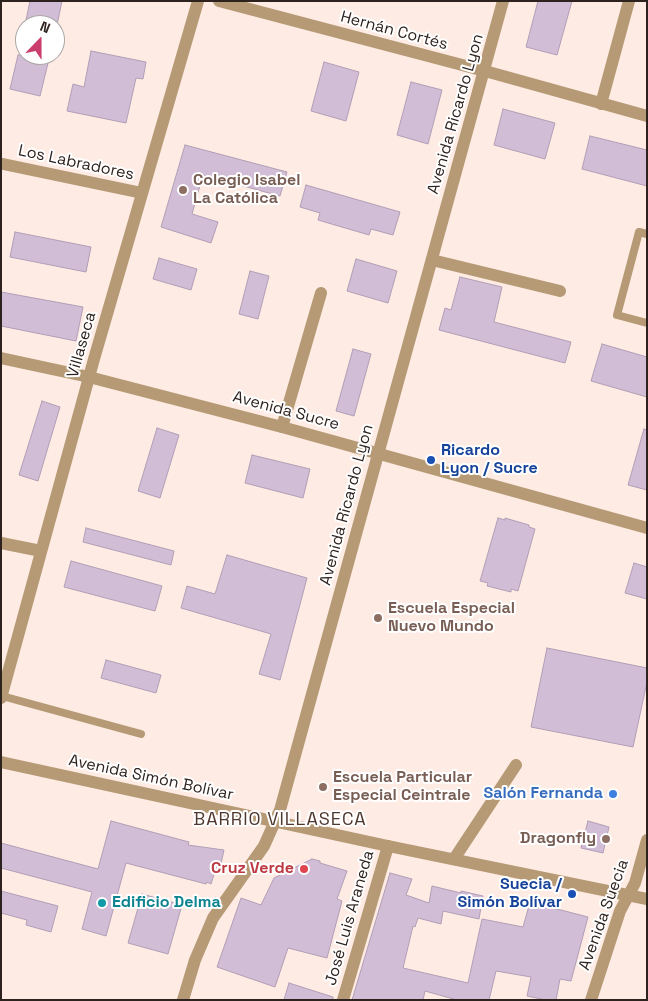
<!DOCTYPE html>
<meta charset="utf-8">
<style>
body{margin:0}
#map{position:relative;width:648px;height:1001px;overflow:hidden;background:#feebe3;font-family:"Space Grotesk",sans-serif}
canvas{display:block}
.frame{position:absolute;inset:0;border:2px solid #2e221e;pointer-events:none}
.north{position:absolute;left:15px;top:15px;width:50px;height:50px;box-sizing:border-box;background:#fff;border:1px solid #aba7a5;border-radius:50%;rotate:22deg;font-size:14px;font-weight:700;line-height:20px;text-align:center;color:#2e221e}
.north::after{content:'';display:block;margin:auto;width:18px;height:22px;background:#ca3e6e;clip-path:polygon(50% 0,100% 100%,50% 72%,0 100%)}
</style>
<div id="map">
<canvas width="648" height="1001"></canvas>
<div class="frame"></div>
<div class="north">N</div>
</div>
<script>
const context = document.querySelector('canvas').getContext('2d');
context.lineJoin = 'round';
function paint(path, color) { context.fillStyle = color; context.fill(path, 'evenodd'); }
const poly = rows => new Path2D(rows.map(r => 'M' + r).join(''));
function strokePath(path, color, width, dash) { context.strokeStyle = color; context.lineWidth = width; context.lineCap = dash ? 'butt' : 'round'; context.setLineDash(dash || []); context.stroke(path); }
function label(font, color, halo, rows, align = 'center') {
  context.font = font + ' "Space Grotesk",sans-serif'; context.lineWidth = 4; context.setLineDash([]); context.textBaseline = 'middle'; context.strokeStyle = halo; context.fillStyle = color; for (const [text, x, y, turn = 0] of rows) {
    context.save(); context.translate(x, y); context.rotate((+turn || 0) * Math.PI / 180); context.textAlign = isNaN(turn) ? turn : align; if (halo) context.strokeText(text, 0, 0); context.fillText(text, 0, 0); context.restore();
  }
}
const building = poly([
 [30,1,62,1,57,25,25,25,30,1],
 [538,1,572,1,557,55,526,47,538,1],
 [91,51,146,62,143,79,136,78,126,123,67,111,73,84,84,87,91,51],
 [18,55,50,55,40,96,10,89,18,55],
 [324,62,359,72,346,121,311,111,324,62],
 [411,82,442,90,428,144,397,135,411,82],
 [503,109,555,123,545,159,494,145,503,109],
 [590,136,647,150,647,186,582,169,590,136],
 [185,145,287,172,280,196,203,175,192,214,218,222,211,243,161,227,185,145],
 [306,185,400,212,393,235,371,229,369,235,318,220,320,213,300,207,306,185],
 [15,232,91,247,86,272,10,257,15,232],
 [159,258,197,269,191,290,153,279,159,258],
 [356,259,397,271,388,303,347,291,356,259],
 [250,271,269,276,258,319,239,314,250,271],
 [460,277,502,287,494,322,571,342,565,363,439,330,445,308,451,310,460,277],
 [1,292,83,307,76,341,1,326,1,292],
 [602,344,647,357,647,397,591,381,602,344],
 [353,349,371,354,354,416,336,411,353,349],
 [42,401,60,407,38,481,19,475,42,401],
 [157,428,179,435,160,498,138,491,157,428],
 [644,429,647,430,647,490,628,485,644,429],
 [252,455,310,469,303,498,245,483,252,455],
 [498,518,505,520,505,518,529,525,529,527,535,529,518,591,511,589,511,592,487,586,488,583,480,581,498,518],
 [86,528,174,551,171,565,83,542,86,528],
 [227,555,307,578,280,680,259,674,271,634,181,608,187,586,215,594,227,555],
 [71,561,162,586,155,611,64,587,71,561],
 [634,563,647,567,647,599,625,593,634,563],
 [547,648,647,668,647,682,633,747,531,727,547,648],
 [106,660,161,675,156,693,101,678,106,660],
 [111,821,189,842,188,845,224,850,220,868,216,868,211,884,207,882,206,884,126,863,106,936,82,929,92,892,1,868,1,843,98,869,111,821],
 [588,821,609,827,603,853,581,848,588,821],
 [312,859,320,861,320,863,347,871,337,899,342,901,327,958,288,948,275,987,217,967,241,898,261,905,274,878,312,859],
 [390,873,412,879,406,895,429,903,432,886,461,893,461,891,483,896,479,919,443,911,441,924,418,918,415,927,413,926,403,968,468,983,482,919,523,927,530,902,588,917,571,981,560,979,556,1000,546,1000,527,996,531,977,496,971,489,1000,457,1000,425,991,423,1000,352,1000,390,873],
 [1,891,58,906,51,932,26,925,27,920,1,913,1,891],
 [142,894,182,905,168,954,128,943,142,894],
 [289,983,333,997,333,1000,284,1000,289,983]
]);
const service = poly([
 [647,234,639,232,617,315,647,323],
 [2,696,141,734]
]);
const minor = poly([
 [219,1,485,71,647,116],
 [601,104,629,1],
 [3,164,142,193],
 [432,260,560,291],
 [282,427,321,293],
 [1,543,41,551],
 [1,698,94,359,198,1],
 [454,859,516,765],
 [343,1000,388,846]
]);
const tertiary = poly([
 [1,358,89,377,282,427,647,528],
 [1,762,388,846,647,899],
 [183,1000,195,960,213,918,264,846,280,810,503,1],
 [591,1000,620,911,635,883,647,840]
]);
const markers = [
 [183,190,5,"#8d6e63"],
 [431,460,5,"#1a4fb4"],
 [378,618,5,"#8d6e63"],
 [323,787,5,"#8d6e63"],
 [613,794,5,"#3f7fe0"],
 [606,839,5,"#8d6e63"],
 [304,869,5,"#e0444e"],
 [572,894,5,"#1a4fb4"],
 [102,903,5,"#0f9aa8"]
];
const streetNames = [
 ["Hernán Cortés",394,31,15],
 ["Avenida Ricardo Lyon",456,114,-74],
 ["Los Labradores",76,163,12],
 ["Villaseca",82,345,-74],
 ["Avenida Sucre",286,411,15],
 ["Avenida Ricardo Lyon",347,505,-75],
 ["Avenida Simón Bolívar",151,778,12],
 ["Avenida Suecia",604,915,-70],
 ["José Luis Araneda",350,918,-74]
];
const educationNames = [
 ["Colegio Isabel",193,181],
 ["La Católica",193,199],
 ["Escuela Especial",388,609],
 ["Nuevo Mundo",388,627],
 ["Escuela Particular",333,778],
 ["Especial Ceintrale",333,796],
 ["Dragonfly",596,839,"right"]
];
const transitNames = [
 ["Ricardo",441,451],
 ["Lyon / Sucre",441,469],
 ["Suecia /",562,885,"right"],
 ["Simón Bolívar",562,903,"right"]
];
const shopNames = [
 ["Salón Fernanda",603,794]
];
const healthNames = [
 ["Cruz Verde",294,869]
];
const cultureNames = [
 ["Edificio Delma",112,903]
];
const neighbourhoodNames = [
 ["BARRIO VILLASECA",280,820]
];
paint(building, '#d1bdd6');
strokePath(building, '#b19eb6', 1);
strokePath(service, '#b59a75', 8);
strokePath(minor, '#b59a75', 12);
strokePath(tertiary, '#b59a75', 12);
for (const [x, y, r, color] of markers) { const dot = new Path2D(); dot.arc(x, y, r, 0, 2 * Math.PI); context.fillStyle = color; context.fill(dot); strokePath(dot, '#fff', 2); }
label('16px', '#2e221e', '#fff', streetNames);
label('bold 16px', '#785e54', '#fff', educationNames, 'left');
label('bold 16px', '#164399', '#fff', transitNames, 'left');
label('bold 16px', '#366cbe', '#fff', shopNames, 'right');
label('bold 16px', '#be3a42', '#fff', healthNames, 'right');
label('bold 16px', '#0d838f', '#fff', cultureNames, 'left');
context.letterSpacing = '1px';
label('18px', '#50382e', '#fff', neighbourhoodNames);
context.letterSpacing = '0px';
</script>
